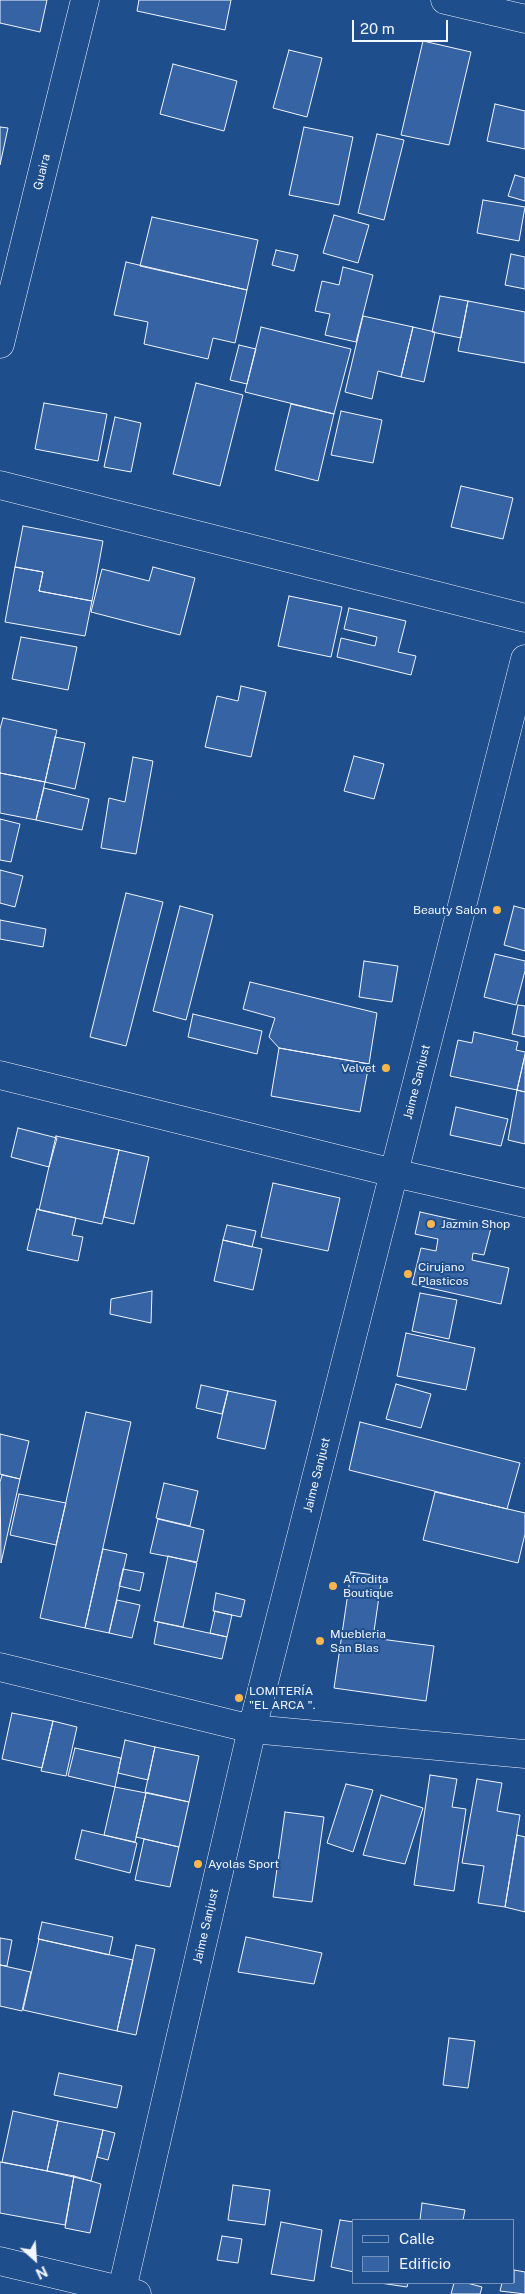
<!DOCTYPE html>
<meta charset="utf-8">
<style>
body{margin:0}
#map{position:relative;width:525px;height:2294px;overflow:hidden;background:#1f4e8c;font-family:"Public Sans",sans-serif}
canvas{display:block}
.legend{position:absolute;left:352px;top:2219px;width:162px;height:65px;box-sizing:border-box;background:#1f4e8c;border:1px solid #7391ba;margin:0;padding:6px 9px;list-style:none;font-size:15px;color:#f2f6ff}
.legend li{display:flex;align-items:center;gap:10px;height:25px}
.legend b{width:25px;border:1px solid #7391ba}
.north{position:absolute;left:10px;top:2234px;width:50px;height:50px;-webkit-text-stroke:4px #1f4e8c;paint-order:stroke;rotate:154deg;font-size:14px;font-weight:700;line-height:20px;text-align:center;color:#f2f6ff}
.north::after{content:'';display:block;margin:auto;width:18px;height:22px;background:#f2f6ff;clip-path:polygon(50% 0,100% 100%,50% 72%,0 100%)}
.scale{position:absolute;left:352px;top:20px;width:96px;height:22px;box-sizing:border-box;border:2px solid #f2f6ff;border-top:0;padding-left:6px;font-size:15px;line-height:18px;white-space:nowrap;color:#f2f6ff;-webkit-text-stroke:4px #1f4e8c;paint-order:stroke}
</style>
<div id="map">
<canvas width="525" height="2294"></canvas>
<ul class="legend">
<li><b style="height:6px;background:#1f4e8c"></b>Calle</li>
<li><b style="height:14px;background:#3563a3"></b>Edificio</li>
</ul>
<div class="north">N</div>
<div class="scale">20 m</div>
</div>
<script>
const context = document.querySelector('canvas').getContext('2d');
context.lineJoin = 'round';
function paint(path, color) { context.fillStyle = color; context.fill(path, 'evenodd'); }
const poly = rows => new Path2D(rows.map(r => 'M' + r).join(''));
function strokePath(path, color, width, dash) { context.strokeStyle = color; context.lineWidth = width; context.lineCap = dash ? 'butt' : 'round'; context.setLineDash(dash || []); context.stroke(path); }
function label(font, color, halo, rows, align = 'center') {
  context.font = font + ' "Public Sans",sans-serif'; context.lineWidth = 4; context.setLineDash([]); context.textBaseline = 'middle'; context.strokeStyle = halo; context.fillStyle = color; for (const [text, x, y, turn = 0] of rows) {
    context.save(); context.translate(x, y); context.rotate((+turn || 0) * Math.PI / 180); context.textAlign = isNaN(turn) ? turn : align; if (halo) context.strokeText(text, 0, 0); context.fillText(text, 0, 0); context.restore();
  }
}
const building = poly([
 [0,0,47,0,40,32,0,23,0,0],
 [139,0,231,0,225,30,137,11,139,0],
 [423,41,471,52,449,145,401,135,423,41],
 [289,50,322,58,307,117,273,108,289,50],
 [173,64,237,81,224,131,160,114,173,64],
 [495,104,525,111,525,149,487,141,495,104],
 [0,127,8,128,0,165,0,127],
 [304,127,353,137,339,205,289,195,304,127],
 [377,134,404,140,384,220,358,213,377,134],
 [515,175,525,178,525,201,508,196,515,175],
 [483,200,525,207,519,241,477,233,483,200],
 [334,215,369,225,358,263,323,253,334,215],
 [152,217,258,240,247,290,140,266,152,217],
 [276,250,298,255,294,271,272,265,276,250],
 [511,254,525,257,525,289,505,285,511,254],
 [126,262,247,290,235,343,213,338,208,359,144,344,148,322,114,315,126,262],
 [343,267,373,275,356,342,325,335,330,314,315,311,322,281,339,285,343,267],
 [440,296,468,301,461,338,432,332,440,296],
 [468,301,525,312,525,363,458,351,468,301],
 [363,316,413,327,401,377,378,371,372,399,345,392,363,316],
 [261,327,351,349,334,414,245,392,261,327],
 [413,327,435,332,424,382,401,377,413,327],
 [239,345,256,349,247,384,230,380,239,345],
 [196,383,243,395,220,486,173,474,196,383],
 [44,403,107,414,98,461,35,449,44,403],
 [291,404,334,414,318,481,275,470,291,404],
 [341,411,382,420,373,463,331,455,341,411],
 [115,417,141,423,131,472,104,467,115,417],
 [461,486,513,498,503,539,451,527,461,486],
 [23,526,103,541,92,601,39,591,43,572,15,567,23,526],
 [15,567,43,572,39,591,92,601,85,636,5,622,15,567],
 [153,567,195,578,180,635,91,612,102,569,149,581,153,567],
 [289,596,342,607,331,657,278,646,289,596],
 [349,608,406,621,398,652,416,656,411,675,337,657,341,638,375,646,377,637,344,629,349,608],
 [21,637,77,647,68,690,12,679,21,637],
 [241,686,266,692,251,757,205,747,217,696,238,701,241,686],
 [3,718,57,730,45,782,0,773,0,729,3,718],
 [55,737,85,743,75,789,45,782,55,737],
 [354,756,384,764,374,799,344,791,354,756],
 [133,757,153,761,136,854,101,848,109,798,125,802,133,757],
 [0,773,45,782,36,820,0,813,0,773],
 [44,788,89,799,82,830,36,820,44,788],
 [0,819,20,824,11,862,0,860,0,819],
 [0,870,23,876,15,907,0,903,0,870],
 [126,893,163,902,126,1046,90,1037,126,893],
 [180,906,213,915,186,1020,153,1011,180,906],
 [514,906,525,909,525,951,504,945,514,906],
 [0,920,46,929,43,947,0,939,0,920],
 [495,954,525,961,525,971,516,1005,484,997,495,954],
 [364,961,398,966,392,1002,359,997,364,961],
 [250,982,377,1013,369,1064,279,1048,269,1037,275,1018,243,1009,250,982],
 [518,1005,525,1006,525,1037,512,1034,518,1005],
 [193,1014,262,1031,257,1054,188,1037,193,1014],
 [474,1032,518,1042,516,1050,525,1052,525,1055,517,1090,450,1076,458,1040,472,1043,474,1032],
 [279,1048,369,1064,360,1112,271,1096,279,1048],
 [525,1055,525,1092,517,1090,525,1055],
 [517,1090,525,1092,525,1144,508,1140,517,1090],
 [456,1107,508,1119,501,1146,450,1135,456,1107],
 [18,1128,57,1138,49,1167,11,1157,18,1128],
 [56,1136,119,1150,102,1224,39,1210,56,1136],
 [119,1150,149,1157,134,1224,104,1217,119,1150],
 [273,1183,340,1198,328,1251,261,1237,273,1183],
 [37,1209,76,1218,72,1235,83,1237,78,1261,27,1250,37,1209],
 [420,1212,491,1228,484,1255,473,1253,472,1260,509,1268,501,1304,412,1284,421,1248,436,1251,438,1239,415,1234,420,1212],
 [227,1225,256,1231,252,1247,223,1240,227,1225],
 [223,1240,262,1249,253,1290,214,1281,223,1240],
 [152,1291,151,1323,110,1314,111,1299,152,1291],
 [420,1293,457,1300,449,1339,412,1331,420,1293],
 [406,1333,475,1348,466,1390,397,1376,406,1333],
 [396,1384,431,1394,421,1428,386,1419,396,1384],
 [201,1385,228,1391,222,1414,196,1408,201,1385],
 [228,1391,276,1401,265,1449,217,1438,228,1391],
 [86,1412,131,1422,85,1628,40,1618,86,1412],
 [360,1422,520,1463,507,1509,349,1470,360,1422],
 [0,1434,29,1441,20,1479,0,1474,0,1434],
 [2,1475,20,1479,1,1563,0,1482,2,1475],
 [164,1483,198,1491,190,1526,156,1518,164,1483],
 [435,1492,525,1513,525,1534,518,1563,423,1540,435,1492],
 [19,1494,66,1503,56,1545,10,1535,19,1494],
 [158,1519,204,1530,197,1562,150,1553,158,1519],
 [103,1549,127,1554,109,1633,85,1628,103,1549],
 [168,1556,197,1563,183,1627,154,1621,168,1556],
 [123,1569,144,1573,140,1591,119,1586,123,1569],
 [351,1572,382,1576,373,1638,342,1634,351,1572],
 [216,1593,245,1600,241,1617,213,1611,216,1593],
 [117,1600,140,1605,132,1638,109,1633,117,1600],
 [215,1611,232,1615,227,1637,210,1633,215,1611],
 [158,1622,227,1637,222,1659,154,1644,158,1622],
 [342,1634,434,1646,426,1701,334,1688,342,1634],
 [12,1713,53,1721,42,1768,2,1759,12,1713],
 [53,1721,77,1727,66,1776,41,1771,53,1721],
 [125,1740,155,1747,148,1780,118,1773,125,1740],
 [155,1747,199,1756,189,1802,145,1792,155,1747],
 [75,1748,121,1758,115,1787,68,1776,75,1748],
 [430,1775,457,1779,452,1807,466,1809,454,1891,414,1885,430,1775],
 [477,1779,502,1783,497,1811,520,1815,505,1907,478,1903,484,1866,462,1863,477,1779],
 [346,1784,373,1790,353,1852,327,1843,346,1784],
 [115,1787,146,1793,135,1842,104,1835,115,1787],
 [146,1793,189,1802,179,1847,136,1837,146,1793],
 [381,1795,423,1808,405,1864,363,1855,381,1795],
 [285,1812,324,1817,312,1902,273,1897,285,1812],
 [82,1830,137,1843,130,1873,75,1859,82,1830],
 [517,1835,525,1837,525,1912,505,1907,517,1835],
 [144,1839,179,1847,170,1887,135,1880,144,1839],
 [42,1922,113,1937,109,1955,38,1939,42,1922],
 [246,1937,322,1953,314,1984,238,1972,246,1937],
 [0,1938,12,1940,7,1966,0,1965,0,1938],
 [39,1939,133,1960,117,2031,23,2010,39,1939],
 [136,1945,155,1949,136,2035,117,2031,136,1945],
 [0,1965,31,1972,22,2011,0,2006,0,1965],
 [449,2038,475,2041,468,2088,443,2085,449,2038],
 [59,2073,122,2086,117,2108,54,2095,59,2073],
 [13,2111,58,2121,47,2171,2,2162,13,2111],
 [58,2121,103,2130,91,2181,47,2171,58,2121],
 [103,2130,115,2133,108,2160,97,2157,103,2130],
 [0,2162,74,2176,65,2225,0,2213,0,2162],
 [74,2176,101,2184,90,2233,65,2228,74,2176],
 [233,2185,270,2190,265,2225,228,2220,233,2185],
 [422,2203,465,2210,463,2220,420,2220,422,2203],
 [340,2220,354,2222,354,2272,331,2267,340,2220],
 [281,2222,322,2230,314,2281,271,2274,281,2222],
 [222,2236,242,2239,238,2263,217,2260,222,2236],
 [514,2270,525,2272,525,2294,500,2291,502,2283,514,2283,514,2270],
 [380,2283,408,2283,407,2287,380,2283],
 [454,2283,467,2283,482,2287,480,2294,451,2294,454,2283]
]);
const minor = poly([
 [445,0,525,19],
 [0,344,85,0],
 [0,485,525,618],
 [0,1075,394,1173,525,1203],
 [0,1667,252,1729,525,1754],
 [0,2261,137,2294]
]);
const major = poly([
 [121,2294,252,1729,525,659]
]);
const markers = [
 [497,910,5,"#ffb74d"],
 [386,1068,5,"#ffb74d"],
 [431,1224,5,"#ffb74d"],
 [408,1274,5,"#ffb74d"],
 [333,1586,5,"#ffb74d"],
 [320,1641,5,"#ffb74d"],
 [239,1698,5,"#ffb74d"],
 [198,1864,5,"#ffb74d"]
];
const streetNames = [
 ["Guaira",42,172,-76],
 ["Jaime Sanjust",417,1082,-76],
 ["Jaime Sanjust",317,1475,-76],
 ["Jaime Sanjust",206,1926,-77]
];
const poiNames = [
 ["Beauty Salon",487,910,"right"],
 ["Velvet",376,1068,"right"],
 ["Jazmin Shop",441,1224],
 ["Cirujano",418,1267],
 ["Plasticos",418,1281],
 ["Afrodita",343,1579],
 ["Boutique",343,1593],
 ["Muebleria",330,1634],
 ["San Blas",330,1648],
 ["LOMITERÍA",249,1691],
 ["\"EL ARCA \".",249,1705],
 ["Ayolas Sport",208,1864]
];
paint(building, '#3563a3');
strokePath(building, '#f2f6ff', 1);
strokePath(minor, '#f2f6ff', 29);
strokePath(major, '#f2f6ff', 29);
strokePath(minor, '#1f4e8c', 28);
strokePath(major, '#1f4e8c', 28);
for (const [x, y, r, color] of markers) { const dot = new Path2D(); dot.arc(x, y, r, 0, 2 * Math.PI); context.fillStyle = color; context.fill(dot); strokePath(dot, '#1f4e8c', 2); }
label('12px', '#f2f6ff', '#1f4e8c', streetNames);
label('12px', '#f2f6ff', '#1f4e8c', poiNames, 'left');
</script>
